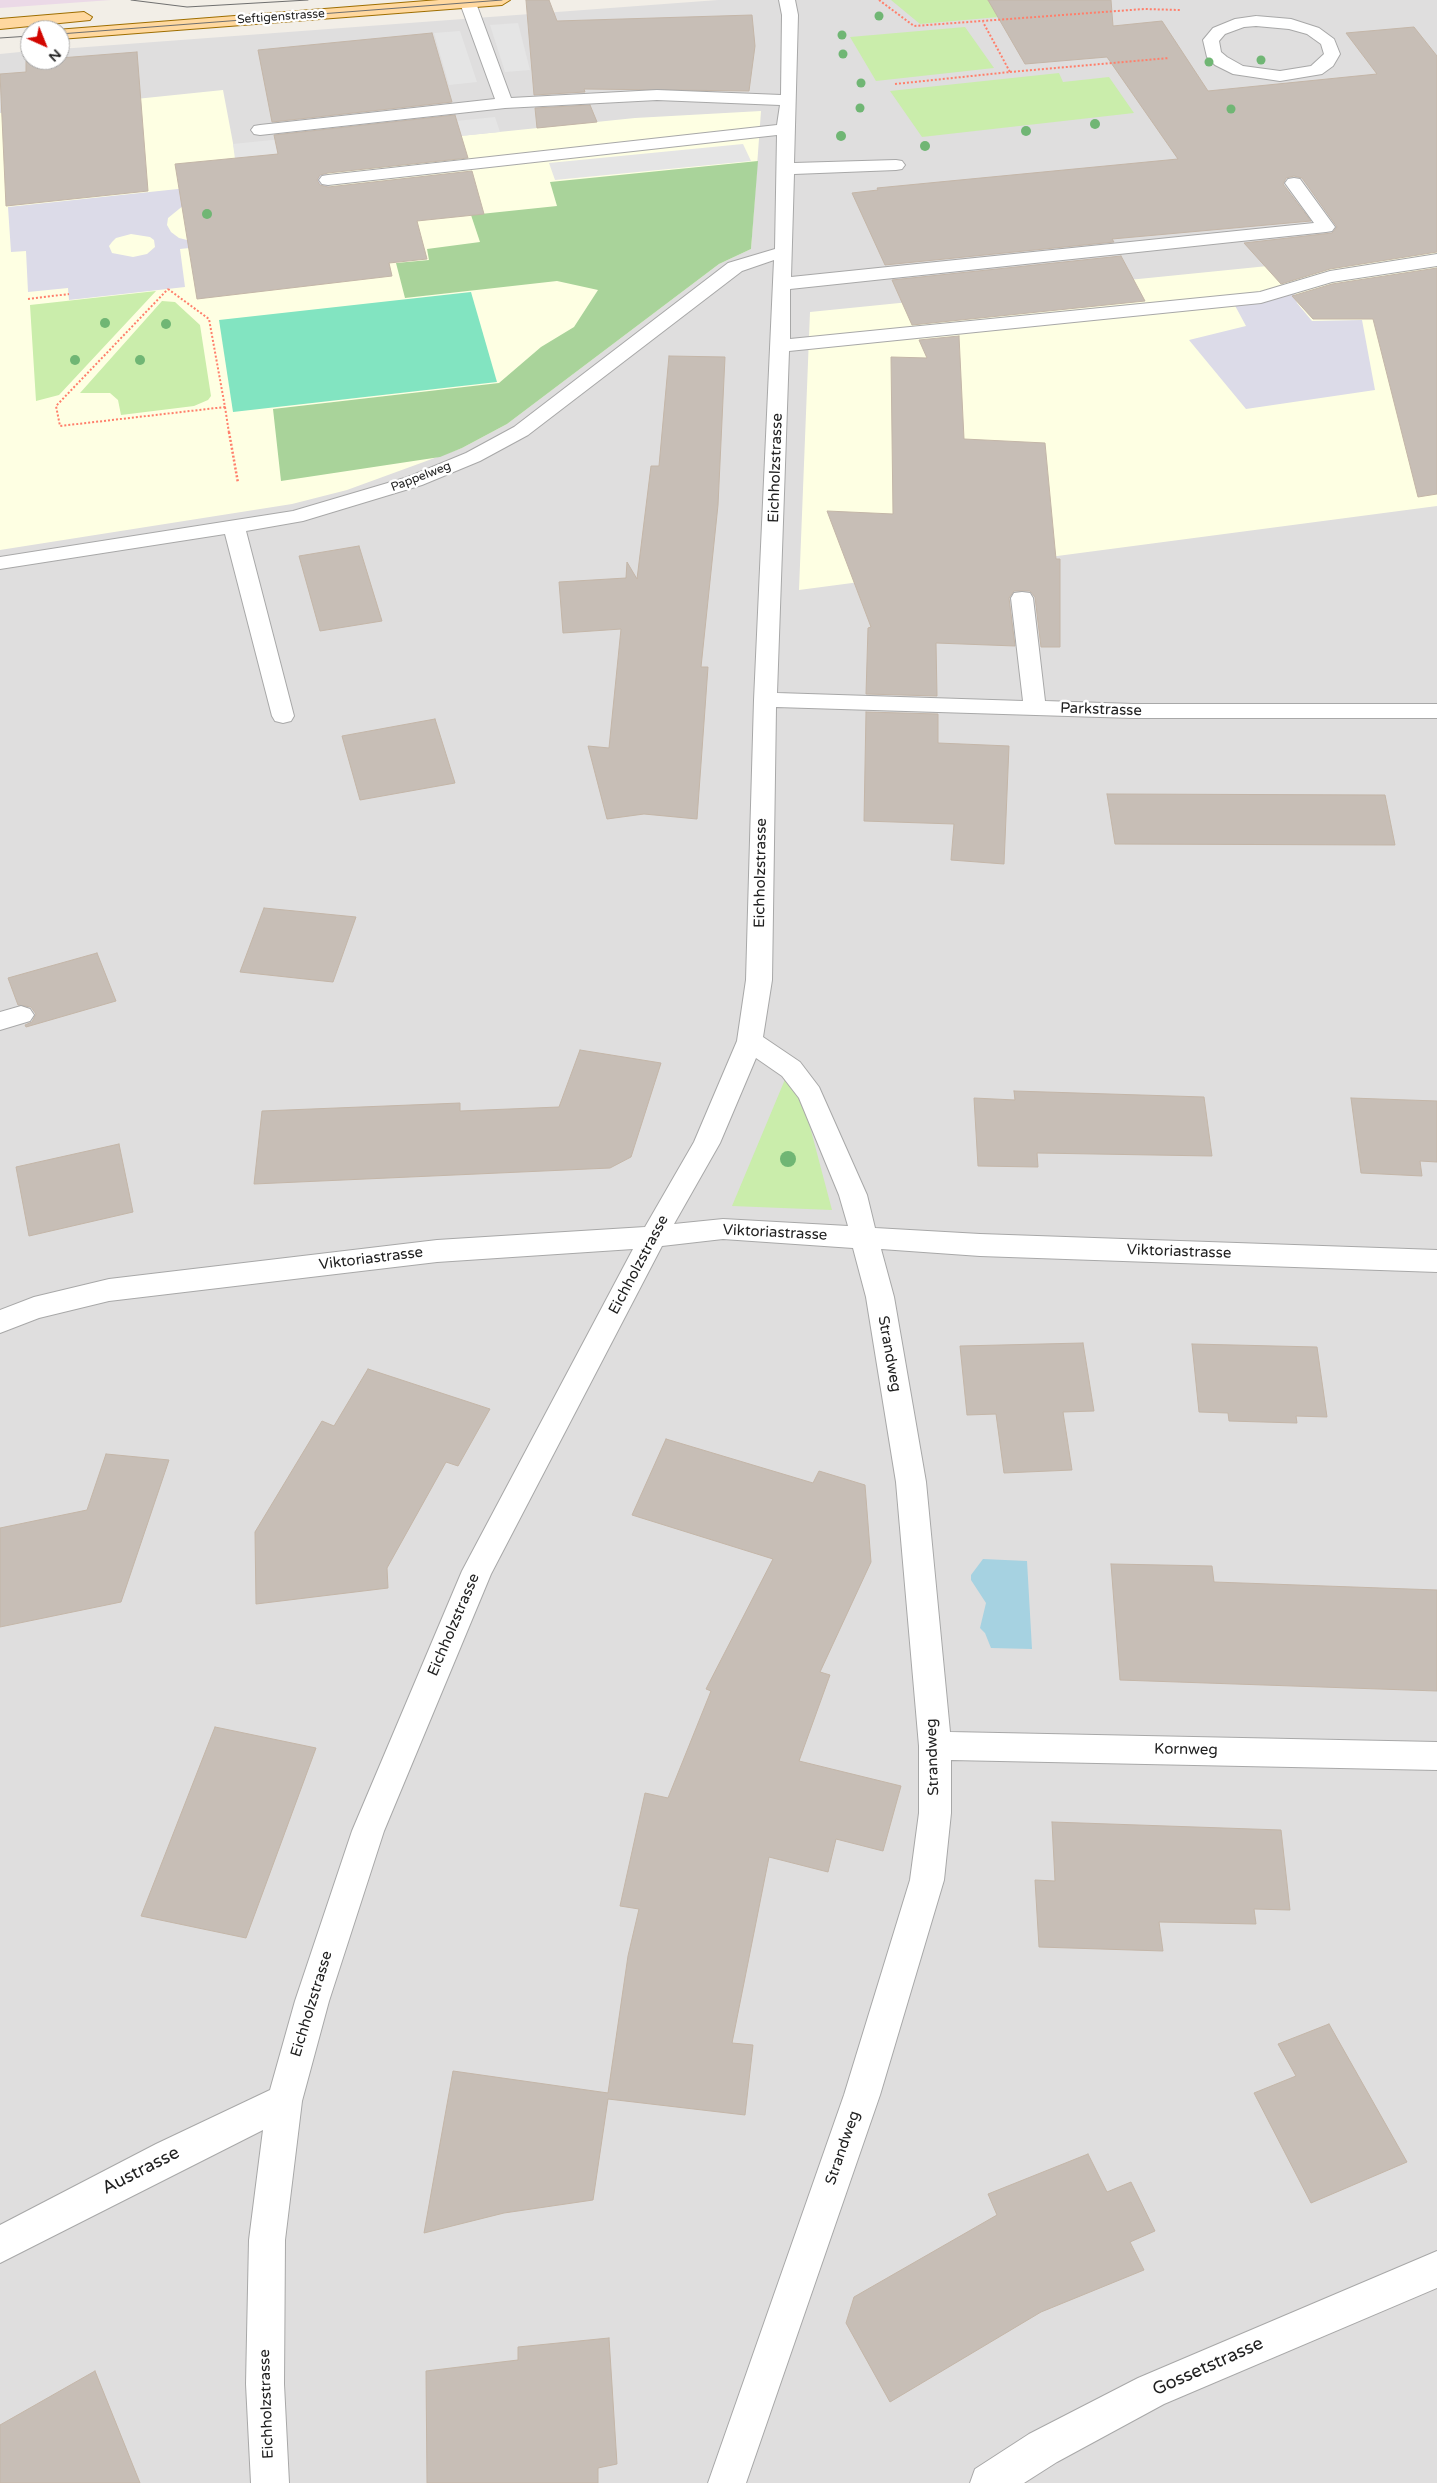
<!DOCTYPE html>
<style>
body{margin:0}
#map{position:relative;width:1437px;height:2483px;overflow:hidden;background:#f2eee7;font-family:"Varela Round",sans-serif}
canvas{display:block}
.north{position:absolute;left:20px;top:20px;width:50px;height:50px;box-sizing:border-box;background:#fff;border:1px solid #a6a6a6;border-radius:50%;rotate:136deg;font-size:14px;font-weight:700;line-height:20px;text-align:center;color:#212121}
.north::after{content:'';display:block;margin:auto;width:18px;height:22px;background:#d20600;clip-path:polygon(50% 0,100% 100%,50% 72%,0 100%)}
</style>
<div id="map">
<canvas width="1437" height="2483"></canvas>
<div class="north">N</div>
</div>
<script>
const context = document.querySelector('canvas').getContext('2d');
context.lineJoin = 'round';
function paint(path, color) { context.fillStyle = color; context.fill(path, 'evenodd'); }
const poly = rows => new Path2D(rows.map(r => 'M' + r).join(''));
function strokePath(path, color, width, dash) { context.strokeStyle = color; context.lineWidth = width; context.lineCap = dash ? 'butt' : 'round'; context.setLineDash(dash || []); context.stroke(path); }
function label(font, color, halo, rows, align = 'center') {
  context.font = font + ' "Varela Round",sans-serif'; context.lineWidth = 5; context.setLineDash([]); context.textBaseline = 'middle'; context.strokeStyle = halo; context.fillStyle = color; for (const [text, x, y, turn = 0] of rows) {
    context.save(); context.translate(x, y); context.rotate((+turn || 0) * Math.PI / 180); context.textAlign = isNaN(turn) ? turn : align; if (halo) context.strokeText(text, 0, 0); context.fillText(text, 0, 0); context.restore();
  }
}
const residential = poly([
 [718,0,1437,0,1437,2483,0,2483,0,54,30,51,30,60,60,60,60,49]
]);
const industrial = poly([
 [0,0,111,0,0,8]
]);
const education = poly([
 [223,90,236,159,635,118,761,111,751,249,719,264,507,424,462,448,347,490,292,504,0,550,0,113],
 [1437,249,1437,506,799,590,810,312]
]);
const grass = poly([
 [891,0,1027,0,1021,15,920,24],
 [965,27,994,68,876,81,850,37],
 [1059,73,1063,82,1109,77,1134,113,922,137,890,91],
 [156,291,59,395,36,401,30,305],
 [162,301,175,302,200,325,211,396,208,400,194,406,121,415,118,400,110,393,80,393],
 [786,1077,804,1104,832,1210,732,1206]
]);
const forest = poly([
 [758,161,751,249,719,264,507,424,462,448,440,457,281,481,273,409,499,383,541,347,574,327,598,290,557,281,405,298,396,263,429,260,427,249,480,242,471,215,557,206,550,182]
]);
const pitch = poly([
 [471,292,497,382,233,412,219,320]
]);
const parking = poly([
 [518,23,530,70,505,72,490,25],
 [460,31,477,82,449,85,434,33],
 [495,117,500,132,235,159,233,144],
 [743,144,751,161,555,180,549,163]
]);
const plaza = poly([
 [324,163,340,232,180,249,185,287,69,300,68,288,28,292,26,251,11,252,8,207,244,182],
 [184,205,191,241,179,238,171,232,167,225,168,218],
 [131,234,150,237,154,240,155,247,147,254,133,257,112,253,109,246,112,242,116,238],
 [1293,288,1297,303,1312,321,1362,320,1375,390,1246,409,1189,340,1246,326,1232,300]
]);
const water = poly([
 [983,1559,1027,1561,1032,1649,991,1648,985,1633,980,1628,986,1603,971,1580,971,1575]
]);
const building = poly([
 [526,0,549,0,557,21,752,15,755,46,749,91,584,89,585,92,534,95,526,0],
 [988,0,1111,0,1113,26,1162,21,1208,91,1377,74,1346,33,1414,27,1437,56,1437,252,1330,269,1281,284,1244,243,1332,233,1337,227,1302,178,1294,176,1286,178,1283,184,1311,221,1112,239,1114,242,885,265,852,193,878,190,877,188,1178,159,1107,57,1025,64,988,0],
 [432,33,452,102,272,122,258,50,432,33],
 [137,52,148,191,6,206,0,74,26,72,26,61,60,60,60,58,137,52],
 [590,105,597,122,537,128,535,108,590,105],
 [455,115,468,158,328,173,320,175,317,180,320,185,328,187,472,171,484,214,417,221,427,259,389,263,392,276,197,299,175,164,278,154,274,135,455,115],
 [1121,256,1145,301,912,325,892,280,1121,256],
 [1437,268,1437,494,1418,497,1373,319,1313,319,1292,296,1332,284,1437,268],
 [959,336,964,439,1045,443,1056,559,1060,559,1060,647,1041,647,1035,597,1030,591,1014,591,1009,598,1015,646,936,643,937,696,866,694,868,628,871,627,827,511,893,514,891,357,927,358,919,340,959,336],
 [669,356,725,357,718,505,701,667,708,667,697,819,644,814,607,819,588,746,609,748,621,629,563,633,559,582,626,578,627,562,637,579,651,466,659,466,669,356],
 [359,546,382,621,320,631,299,556,359,546],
 [866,712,938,714,938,743,1009,746,1004,864,951,860,954,824,864,821,866,712],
 [435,719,455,783,360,800,342,736,435,719],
 [1107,794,1385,795,1395,845,1115,844,1107,794],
 [264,908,356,917,333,982,240,972,264,908],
 [97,953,116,1001,26,1027,25,1025,32,1022,36,1014,31,1007,18,1005,8,978,97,953],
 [580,1050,661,1063,631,1157,610,1168,254,1184,262,1111,460,1103,460,1111,559,1107,580,1050],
 [1014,1091,1204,1097,1212,1156,1037,1153,1038,1167,978,1166,974,1098,1015,1100,1014,1091],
 [1351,1098,1437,1101,1437,1162,1420,1161,1422,1176,1361,1173,1351,1098],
 [119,1144,133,1212,29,1236,16,1167,119,1144],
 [1083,1343,1094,1411,1063,1412,1072,1470,1004,1473,996,1414,967,1415,960,1346,1083,1343],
 [1192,1344,1317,1347,1327,1417,1296,1416,1297,1423,1229,1421,1228,1413,1199,1412,1192,1344],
 [368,1369,490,1409,458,1466,446,1462,387,1568,388,1588,256,1604,255,1532,322,1421,334,1426,368,1369],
 [666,1439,813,1483,819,1471,865,1485,871,1562,820,1672,830,1675,799,1761,901,1786,883,1851,836,1839,828,1872,769,1857,732,2043,753,2045,745,2115,608,2099,593,2200,504,2213,424,2233,453,2071,608,2093,628,1956,639,1909,620,1906,645,1793,668,1798,711,1691,706,1689,773,1559,632,1515,666,1439],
 [106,1454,169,1460,121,1602,0,1627,0,1528,87,1510,106,1454],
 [1111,1564,1212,1566,1214,1582,1437,1590,1437,1691,1120,1680,1111,1564],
 [215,1727,316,1748,246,1938,141,1916,215,1727],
 [1052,1822,1281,1830,1290,1910,1254,1909,1256,1924,1159,1922,1163,1951,1039,1947,1035,1880,1055,1881,1052,1822],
 [1329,2024,1407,2162,1311,2203,1254,2093,1296,2076,1278,2044,1329,2024],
 [1088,2154,1107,2192,1131,2182,1155,2231,1130,2242,1144,2270,1041,2312,890,2402,846,2323,854,2297,997,2215,988,2194,1088,2154],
 [609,2338,617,2464,598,2468,598,2483,427,2483,426,2371,518,2360,518,2347,609,2338],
 [95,2371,140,2483,0,2483,0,2425,95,2371]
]);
const pathFar1 = poly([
 [879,0,914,26,1144,9,1180,10],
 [1010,72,1169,58],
 [895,84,1010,72,983,22],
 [168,289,209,319,225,407,60,426,56,406,168,289],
 [28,299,69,294],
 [225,407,229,433]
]);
const path = poly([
 [229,432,238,483]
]);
const minor = poly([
 [462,0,474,0,476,3,511,98,657,90,781,95,782,15,779,0,795,0,798,15,794,163,896,160,902,161,905,165,902,169,896,170,794,174,791,277,1314,223,1285,183,1288,179,1294,178,1300,179,1335,227,1332,231,1326,232,790,289,790,339,1260,292,1330,271,1437,254,1437,266,1332,282,1261,303,789,351,777,693,1023,701,1011,598,1014,593,1022,592,1030,593,1033,598,1045,701,1133,704,1437,704,1437,718,1133,718,776,707,772,980,763,1037,800,1062,819,1087,867,1195,875,1228,980,1234,1437,1250,1437,1272,980,1256,881,1249,894,1297,926,1482,950,1732,1437,1742,1437,1770,951,1760,951,1813,944,1880,880,2095,746,2483,708,2483,844,2095,910,1880,919,1813,919,1746,896,1482,866,1297,853,1248,723,1239,662,1246,491,1574,384,1831,329,2001,302,2101,285,2240,284,2384,289,2483,251,2483,246,2384,249,2240,263,2130,0,2263,0,2225,156,2144,270,2090,295,2001,352,1831,462,1571,633,1249,437,1262,109,1301,39,1318,0,1333,0,1310,34,1297,109,1279,437,1240,645,1227,694,1142,737,1041,746,980,754,700,774,260,742,271,528,435,480,461,422,485,303,521,246,531,294,716,291,721,283,723,275,721,272,716,225,534,0,569,0,557,293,511,408,477,466,453,514,427,728,263,775,249,777,135,328,185,322,184,319,180,322,176,328,175,777,125,780,105,657,100,505,108,260,135,254,134,251,130,254,126,260,125,495,99,460,3,462,0],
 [756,1058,782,1076,799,1098,839,1195,848,1226,723,1219,674,1224,720,1143,756,1058],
 [1256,16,1291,19,1319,28,1334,39,1340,54,1333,66,1322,74,1280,81,1233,74,1215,65,1207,57,1203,40,1213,28,1235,19,1256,16],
 [1256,26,1289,29,1307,34,1321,44,1324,54,1311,66,1280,71,1243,66,1227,57,1221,52,1219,41,1225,34,1244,27,1256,26],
 [21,1006,30,1009,34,1015,30,1021,0,1030,0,1012,21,1006],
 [1437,2251,1437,2288,1164,2404,1057,2462,1024,2483,970,2483,975,2469,1029,2434,1138,2378,1437,2251]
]);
const major = poly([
 [439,0,510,0,502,5,60,39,60,30,56,30,439,0],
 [84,12,92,17,90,20,0,29,0,19,84,12]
]);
const tram = poly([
 [131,0,187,7,308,0],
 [60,34,502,0],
 [0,38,30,36]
]);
const trees = [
 [879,16,4.5],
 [842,35,4.5],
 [843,54,4.5],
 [1261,60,4.5],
 [1209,62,4.5],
 [861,83,4.5],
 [860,108,4.5],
 [1231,109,4.5],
 [1095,124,5],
 [1026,131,5],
 [841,136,5],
 [925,146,5],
 [207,214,5],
 [105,323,5],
 [166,324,5],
 [75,360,5],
 [140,360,5],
 [788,1159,8]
];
const farStreetnames = [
 ["Seftigenstrasse",281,17,-4],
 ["Pappelweg",421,477,-21]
];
const streetNames = [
 ["Eichholzstrasse",776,468,-88],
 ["Parkstrasse",1101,710,2],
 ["Eichholzstrasse",761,873,-89],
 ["Viktoriastrasse",775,1233,3],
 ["Viktoriastrasse",1179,1252,2],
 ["Viktoriastrasse",371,1259,-7],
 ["Eichholzstrasse",639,1265,-62],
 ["Strandweg",889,1354,80],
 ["Eichholzstrasse",454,1625,-67],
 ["Kornweg",1186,1750,1],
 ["Strandweg",933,1757,-92],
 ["Eichholzstrasse",312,2004,-73],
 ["Strandweg",843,2148,-71],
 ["Eichholzstrasse",267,2404,-92]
];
const nearStreetnames = [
 ["Austrasse",141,2171,-27],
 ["Gossetstrasse",1208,2367,-24]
];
paint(residential, '#dfdede');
paint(industrial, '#ebd9e7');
paint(education, '#feffe3');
paint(grass, '#caedab');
paint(forest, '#a9d39a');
paint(pitch, '#82e4c1');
paint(parking, '#e5e5e5');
paint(plaza, '#dcdbe8');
paint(water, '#a6d2e1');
paint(building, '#c7beb6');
strokePath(building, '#c4b6a8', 1);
strokePath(minor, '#a8a8a8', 2);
strokePath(major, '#9e6e00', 2);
strokePath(pathFar1, '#ff7f6b', 2, [2, 2]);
strokePath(path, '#ff7f6b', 2.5, [2, 2]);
paint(minor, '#fff');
paint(major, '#ffd89f');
strokePath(tram, '#6f6f6f', 1);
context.fillStyle = '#70b674';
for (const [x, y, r] of trees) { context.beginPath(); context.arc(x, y, r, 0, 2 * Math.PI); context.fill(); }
label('12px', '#212121', '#fff', farStreetnames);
label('15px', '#212121', '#fff', streetNames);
label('18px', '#212121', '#fff', nearStreetnames);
</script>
